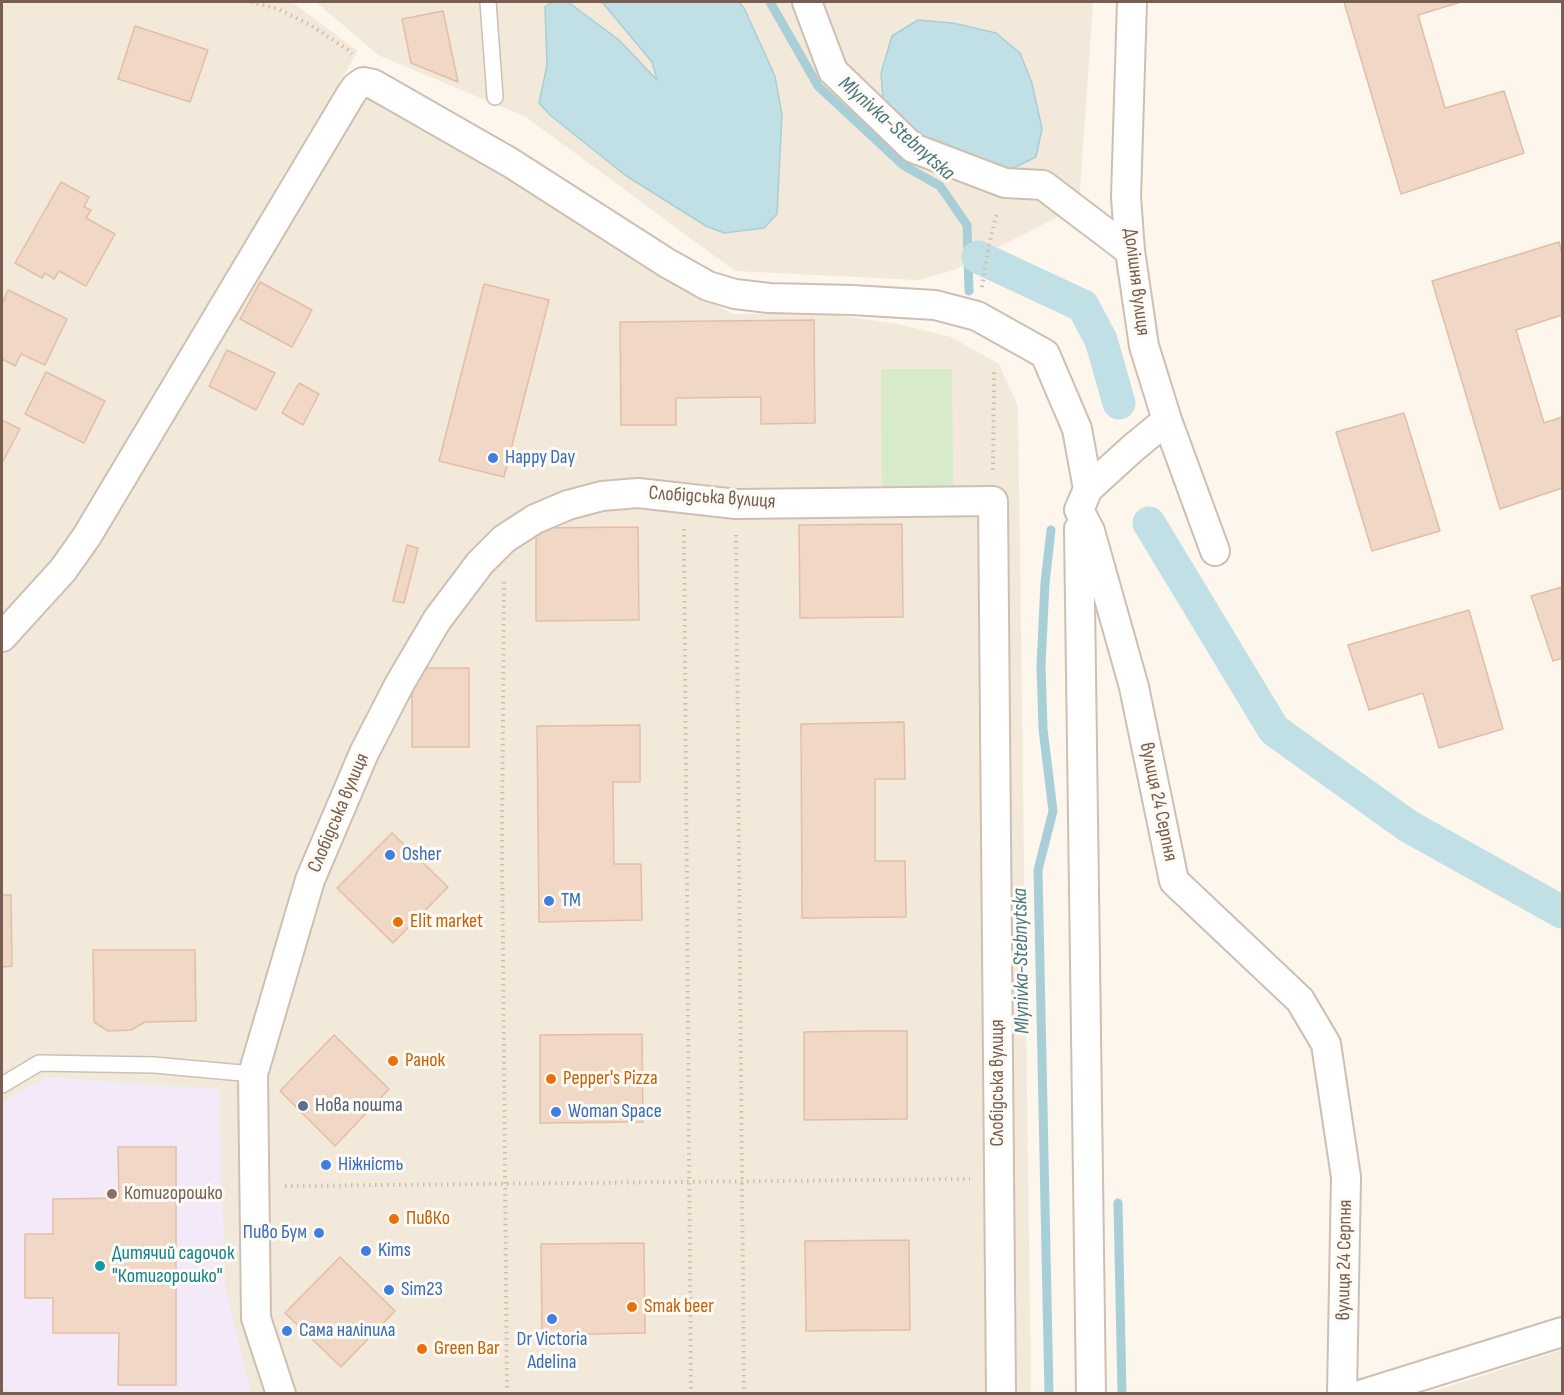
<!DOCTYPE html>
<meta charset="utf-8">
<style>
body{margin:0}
#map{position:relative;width:1564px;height:1395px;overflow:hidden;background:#fcf6ed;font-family:"Sofia Sans Condensed",sans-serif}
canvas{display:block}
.frame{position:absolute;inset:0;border:3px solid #775e50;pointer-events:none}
</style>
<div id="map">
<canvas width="1564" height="1395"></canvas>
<div class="frame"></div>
</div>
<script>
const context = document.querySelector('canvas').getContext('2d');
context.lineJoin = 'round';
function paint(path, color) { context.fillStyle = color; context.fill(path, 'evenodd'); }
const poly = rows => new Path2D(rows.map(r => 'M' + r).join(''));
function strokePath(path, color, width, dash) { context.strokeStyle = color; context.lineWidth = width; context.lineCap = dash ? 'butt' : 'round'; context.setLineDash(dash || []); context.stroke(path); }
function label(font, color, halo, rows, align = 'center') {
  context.font = font + ' "Sofia Sans Condensed",sans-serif'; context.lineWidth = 6; context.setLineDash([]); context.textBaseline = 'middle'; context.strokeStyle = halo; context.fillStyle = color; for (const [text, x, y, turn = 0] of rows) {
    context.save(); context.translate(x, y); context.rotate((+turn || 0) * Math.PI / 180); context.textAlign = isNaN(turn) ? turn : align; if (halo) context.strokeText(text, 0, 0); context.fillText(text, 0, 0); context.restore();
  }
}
const residential = poly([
 [2,2,292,2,358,51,51,566,2,621],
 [316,2,1093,2,1079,206,954,270,918,280,735,271,526,117,378,55],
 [364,95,502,172,712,303,733,314,829,314,898,324,951,337,999,364,1018,406,1031,1393,2,1393,2,648,102,539],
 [1562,1350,1562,1393,1428,1393]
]);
const education = poly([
 [45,1077,219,1089,225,1285,251,1393,17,1394,2,1387,2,1103]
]);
const green = poly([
 [881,369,952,369,953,487,882,488]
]);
const water = poly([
 [552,2,568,2,619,40,657,80,652,62,602,2,739,2,744,8,775,76,782,115,777,214,764,228,724,233,706,226,625,175,550,115,539,103,547,65,545,7,552,2],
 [918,20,953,23,996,33,1020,53,1032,83,1042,129,1036,157,995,177,932,163,884,112,881,73,892,36,918,20]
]);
const stream = poly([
 [770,2,818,86,903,165,940,186,967,225,969,291],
 [1118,1203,1122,1394],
 [1049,1394,1038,870,1053,811,1043,729,1041,666,1045,583,1051,530]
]);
const canal = poly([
 [978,257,1083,306,1101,340,1119,403],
 [1149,523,1274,730,1408,826,1562,912]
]);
const building = poly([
 [1344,2,1461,2,1418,15,1445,108,1504,91,1524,153,1401,194,1344,2],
 [443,11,458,82,411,63,402,19,443,11],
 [135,26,208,50,190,102,118,79,135,26],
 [61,182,89,197,84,207,91,210,86,218,115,234,86,286,59,271,54,279,45,273,42,278,15,263,61,182],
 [1559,242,1562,253,1562,315,1516,330,1544,423,1562,417,1562,488,1500,509,1432,281,1559,242],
 [260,282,312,310,292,347,240,319,260,282],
 [484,284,549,300,504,477,439,461,484,284],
 [8,290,67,319,45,365,21,354,15,366,2,359,2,304,8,290],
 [814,320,815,423,761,424,761,397,676,398,676,425,621,425,620,322,814,320],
 [227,350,275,373,256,410,209,386,227,350],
 [46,372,105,401,84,443,25,414,46,372],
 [299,383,319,394,303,425,282,413,299,383],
 [1404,413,1440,531,1372,551,1336,432,1404,413],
 [2,420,20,429,2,463,2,420],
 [902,524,903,617,800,618,799,525,902,524],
 [638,527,639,620,536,621,536,528,638,527],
 [407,545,418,548,404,603,393,601,407,545],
 [1562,587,1562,658,1553,661,1531,596,1562,587],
 [1469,610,1503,729,1439,748,1423,693,1369,710,1348,645,1469,610],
 [412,668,469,668,469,747,412,747,412,668],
 [904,722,905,779,875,779,875,861,905,861,906,917,802,918,801,724,904,722],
 [640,725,640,782,613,782,614,864,641,864,642,920,539,922,537,726,640,725],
 [392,833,448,887,393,943,337,888,392,833],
 [2,895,11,895,12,966,2,967,2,895],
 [93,950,195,950,196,1021,145,1022,131,1030,108,1031,94,1022,93,950],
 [864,1031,907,1031,907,1119,804,1120,804,1032,864,1031],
 [642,1034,643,1122,540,1123,540,1035,642,1034],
 [334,1035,389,1089,335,1146,280,1091,334,1035],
 [118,1147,176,1147,176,1385,118,1385,119,1333,53,1333,53,1298,25,1298,25,1234,53,1234,53,1199,119,1198,118,1147],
 [909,1240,910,1330,806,1331,805,1241,909,1240],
 [644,1243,645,1333,542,1335,541,1244,644,1243],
 [340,1257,395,1311,341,1367,285,1313,340,1257]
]);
const path = poly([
 [251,2,278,9,312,26,348,50,352,54],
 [982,287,988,249,997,212],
 [993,470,994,372],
 [684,529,691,1394],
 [736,535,744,1394],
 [504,582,502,844,507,1394],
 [285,1186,970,1179]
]);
const lane = poly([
 [488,2,495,97],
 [2,1085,39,1063,154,1065,253,1074]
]);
const street = poly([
 [807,2,833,71,913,148,1005,183,1043,185,1130,251],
 [1132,2,1126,197,1130,251,1144,346,1167,420,1215,551],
 [1088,489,1133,448,1167,420],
 [1079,529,1091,1394],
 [2,637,63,570,87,536,351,94,356,87,363,82,373,84,511,163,667,263,708,286,735,294,769,298,852,300,935,305,977,316,1045,354,1077,429,1088,489,1079,510,1090,531,1134,687,1174,881,1300,1000,1326,1044,1346,1177,1342,1394],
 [281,1394,256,1318,253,1074,310,880,364,753,400,683,437,620,480,563,504,539,535,519,568,505,602,496,638,493,736,504,993,501,1001,1394],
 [1363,1394,1562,1332]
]);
const markers = [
 [493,458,6,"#3f7fe0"],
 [390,855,6,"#3f7fe0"],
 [549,901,6,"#3f7fe0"],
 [398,922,6,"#e8710a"],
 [393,1061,6,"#e8710a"],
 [551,1079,6,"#e8710a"],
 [303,1106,6,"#5c6f8a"],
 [556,1112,6,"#3f7fe0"],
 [326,1165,6,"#3f7fe0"],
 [112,1194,6,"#8d6e63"],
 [394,1219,6,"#e8710a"],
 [319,1233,6,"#3f7fe0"],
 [366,1251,6,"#3f7fe0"],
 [100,1266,6,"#0f9aa8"],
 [389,1290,6,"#3f7fe0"],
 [632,1307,6,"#e8710a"],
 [552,1319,6,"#3f7fe0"],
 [287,1331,6,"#3f7fe0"],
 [422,1349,6,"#e8710a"]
];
const streetNames = [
 ["Долішня вулиця",1136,282,83],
 ["Слобідська вулиця",712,498,4],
 ["вулиця 24 Серпня",1158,802,78],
 ["Слобідська вулиця",339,813,-67],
 ["Слобідська вулиця",998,1083,-90],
 ["вулиця 24 Серпня",1345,1260,-89]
];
const shopNames = [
 ["Happy Day",505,458],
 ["Osher",402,855],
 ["TM",561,901],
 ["Woman Space",568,1112],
 ["Ніжність",338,1165],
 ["Пиво Бум",307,1233,"right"],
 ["Kims",378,1251],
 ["Sim23",401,1290],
 ["Сама наліпила",299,1331],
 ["Dr Victoria",552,1340,"center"],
 ["Adelina",552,1363,"center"]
];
const foodNames = [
 ["Elit market",410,922],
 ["Ранок",405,1061],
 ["Pepper's Pizza",563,1079],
 ["ПивКо",406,1219],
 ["Smak beer",644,1307],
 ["Green Bar",434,1349]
];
const serviceNames = [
 ["Нова пошта",315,1106]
];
const educationNames = [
 ["Котигорошко",124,1194]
];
const cultureNames = [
 ["Дитячий садочок",112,1254],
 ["\"Котигорошко\"",112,1277]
];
const waterNames = [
 ["Mlynivka-Stebnytska",896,129,41],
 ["Mlynivka-Stebnytska",1022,961,-91]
];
paint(residential, '#f3e9db');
paint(education, '#f3e9f9');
paint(green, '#d7eacb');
paint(water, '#c1e0e5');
strokePath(water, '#a8cfd7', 1.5);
strokePath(stream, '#a8cfd7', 9);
strokePath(canal, '#c1e0e5', 33);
paint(building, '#f0d7c6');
strokePath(building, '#e2bea7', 1.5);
strokePath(lane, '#cebfb2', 18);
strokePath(street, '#cebfb2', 32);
strokePath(path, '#d6bba8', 4, [1.5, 4.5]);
strokePath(lane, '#fff', 15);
strokePath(street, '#fff', 28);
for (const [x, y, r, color] of markers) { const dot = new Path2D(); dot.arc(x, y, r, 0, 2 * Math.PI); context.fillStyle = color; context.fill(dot); strokePath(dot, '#fefaf4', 2); }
label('20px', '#775e50', '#fefaf4', streetNames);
label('20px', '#366cbe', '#fefaf4', shopNames, 'left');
label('20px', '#c56008', '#fefaf4', foodNames, 'left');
label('20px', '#4e5e75', '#fefaf4', serviceNames, 'left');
label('20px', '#785e54', '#fefaf4', educationNames, 'left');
label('20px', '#0d838f', '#fefaf4', cultureNames, 'left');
label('italic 21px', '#477782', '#fefaf4', waterNames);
</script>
